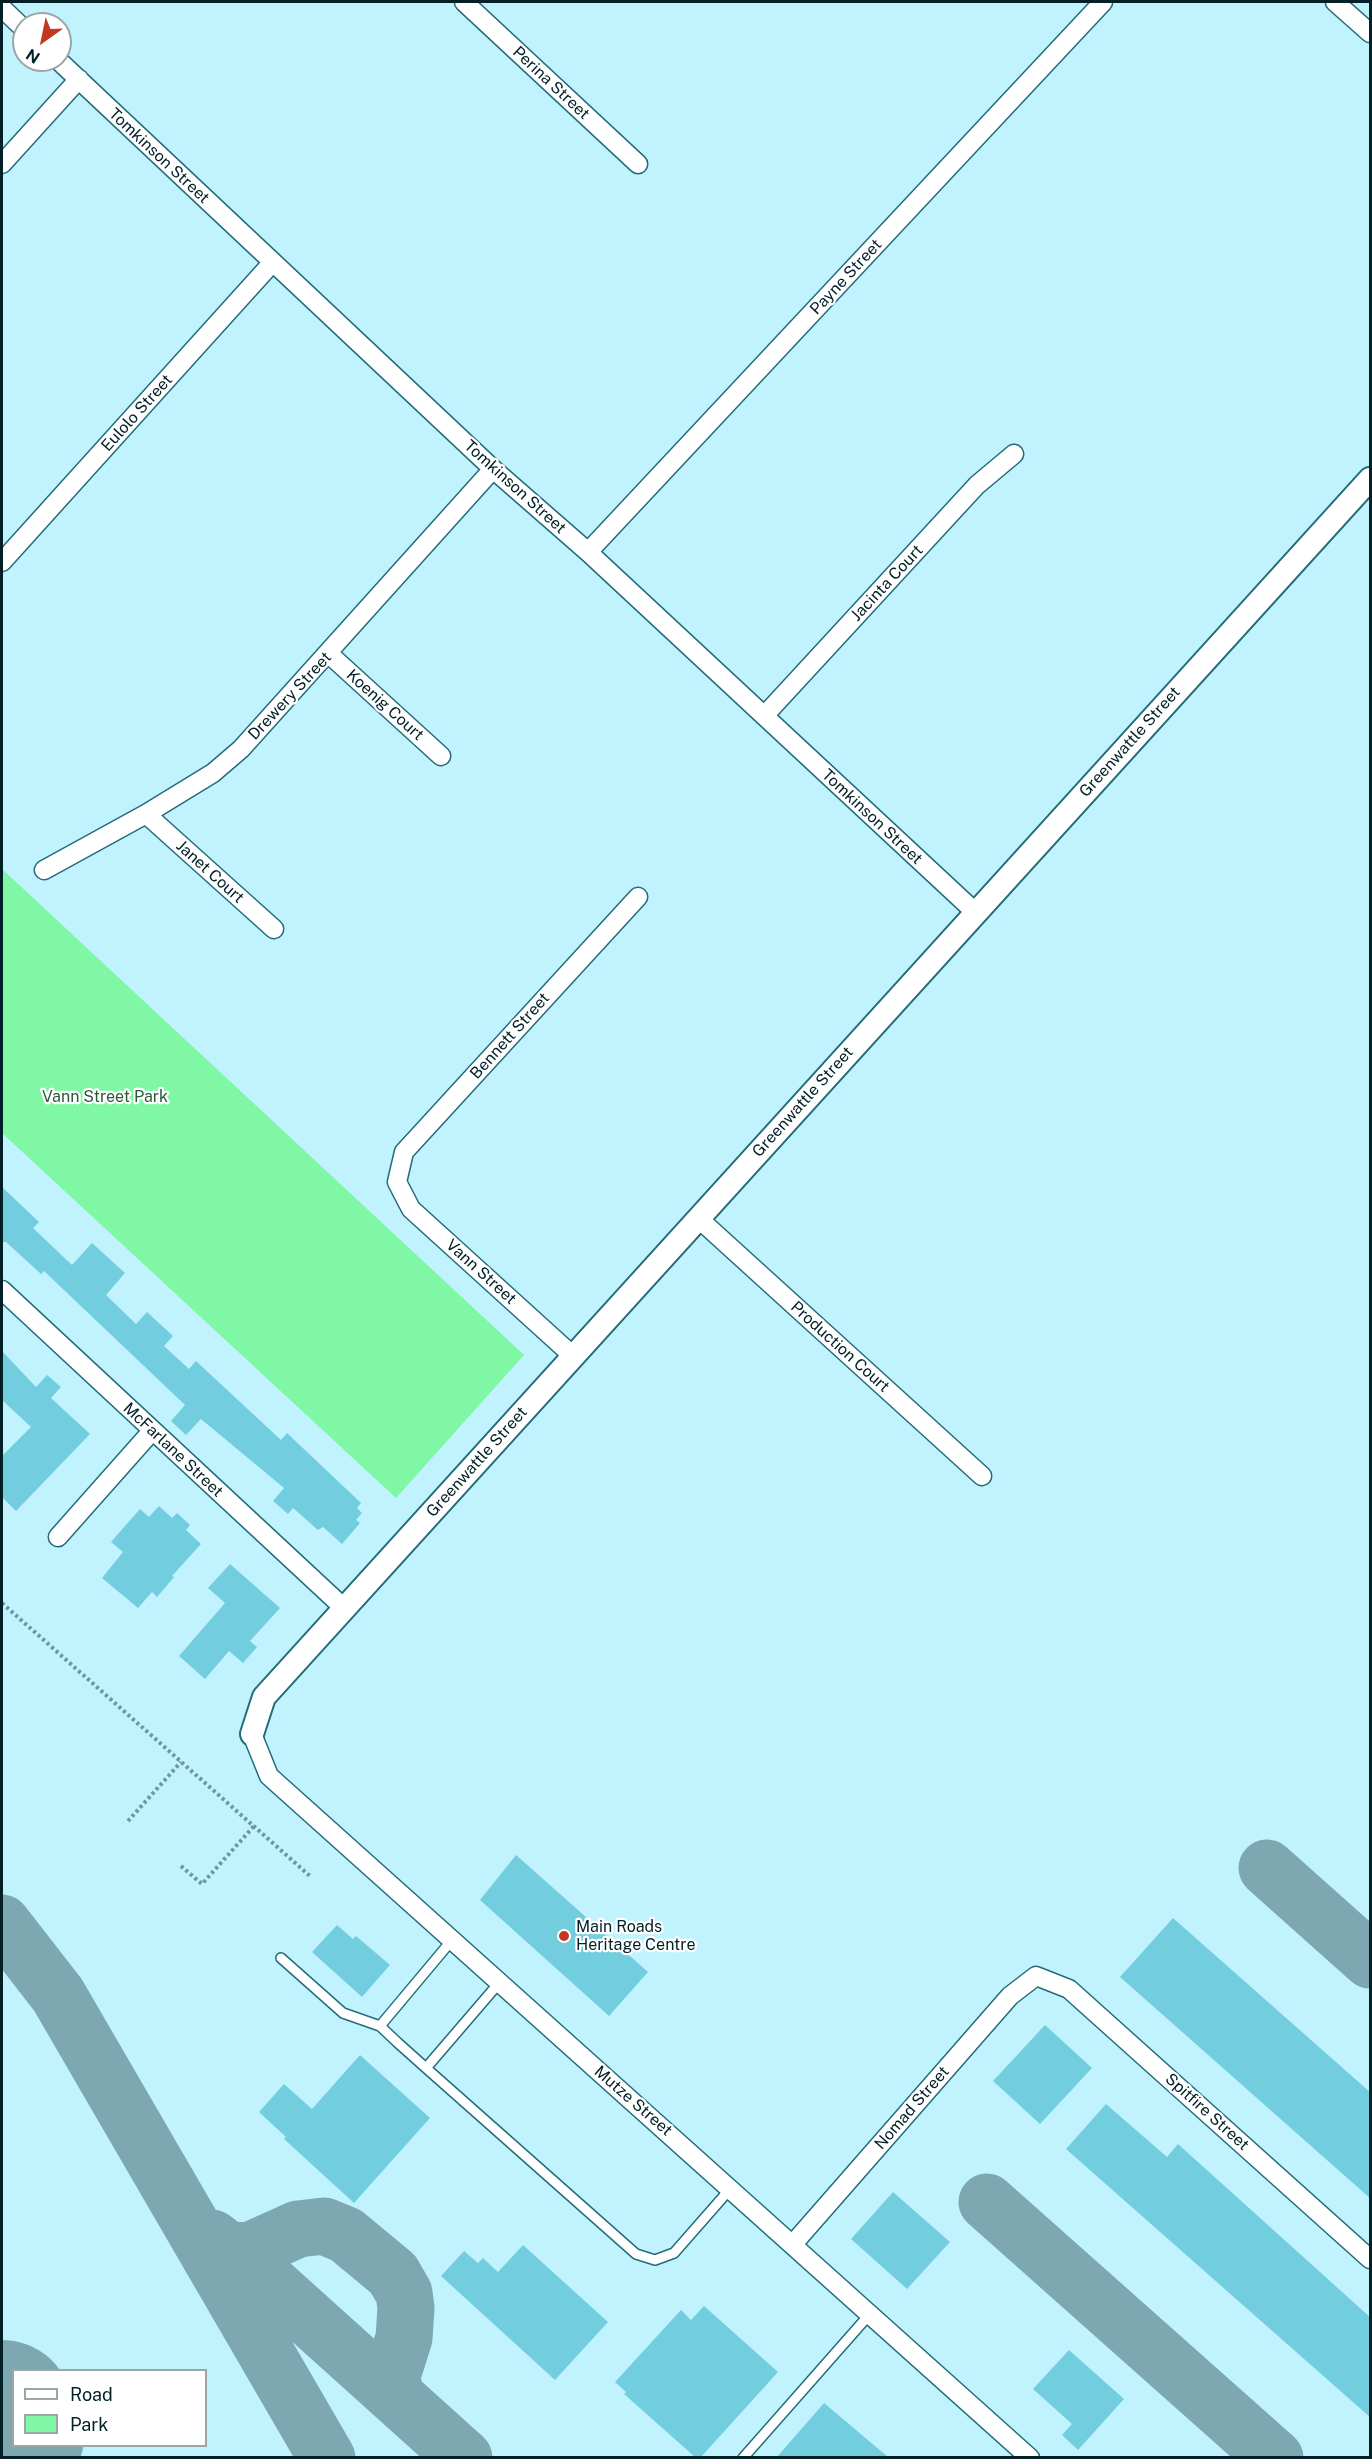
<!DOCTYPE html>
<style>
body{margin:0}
#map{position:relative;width:1372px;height:2459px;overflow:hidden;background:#c0f3fe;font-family:"Public Sans",sans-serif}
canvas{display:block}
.frame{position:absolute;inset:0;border:3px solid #032026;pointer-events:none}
.legend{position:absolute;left:12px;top:2369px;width:195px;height:78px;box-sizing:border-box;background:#fff;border:2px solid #9aa6a8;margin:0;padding:8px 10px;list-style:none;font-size:18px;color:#032026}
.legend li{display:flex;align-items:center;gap:12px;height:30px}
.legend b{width:30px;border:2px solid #9aa6a8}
.north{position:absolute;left:12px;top:12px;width:60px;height:60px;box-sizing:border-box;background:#fff;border:2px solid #9aa6a8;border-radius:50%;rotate:213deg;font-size:16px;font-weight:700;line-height:24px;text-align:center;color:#032026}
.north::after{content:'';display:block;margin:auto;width:21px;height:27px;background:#c33821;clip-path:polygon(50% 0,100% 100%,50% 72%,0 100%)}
</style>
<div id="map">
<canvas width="1372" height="2459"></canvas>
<div class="frame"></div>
<ul class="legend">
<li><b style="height:8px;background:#fff"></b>Road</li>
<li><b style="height:16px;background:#7ff7a4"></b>Park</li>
</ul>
<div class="north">N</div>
</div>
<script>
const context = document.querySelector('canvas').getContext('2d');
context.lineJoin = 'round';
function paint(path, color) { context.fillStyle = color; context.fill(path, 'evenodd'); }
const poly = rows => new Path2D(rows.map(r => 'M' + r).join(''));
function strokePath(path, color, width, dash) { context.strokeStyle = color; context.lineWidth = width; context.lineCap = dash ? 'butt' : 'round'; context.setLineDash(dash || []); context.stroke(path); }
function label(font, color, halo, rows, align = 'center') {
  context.font = font + ' "Public Sans",sans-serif'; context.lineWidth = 4.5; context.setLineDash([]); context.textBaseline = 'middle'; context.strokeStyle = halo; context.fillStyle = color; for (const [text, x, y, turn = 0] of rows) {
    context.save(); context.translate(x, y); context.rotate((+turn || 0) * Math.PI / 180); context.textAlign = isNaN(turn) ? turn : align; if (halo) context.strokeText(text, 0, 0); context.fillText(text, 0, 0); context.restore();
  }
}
const green = poly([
 [2,869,524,1355,396,1498,2,1133]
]);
const taxiway = poly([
 [1267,1868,1370,1960],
 [2,1923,58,1995,327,2458],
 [987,2202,1275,2458],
 [212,2238,263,2277,464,2458],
 [229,2250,249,2251,298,2229,324,2226,346,2235,393,2274,404,2293,406,2308,404,2338,391,2379,397,2397]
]);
const runway = poly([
 [2,2411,14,2432]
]);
const building = poly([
 [2,1187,39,1222,33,1228,72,1265,92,1243,125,1273,106,1295,136,1324,147,1312,173,1336,164,1346,189,1369,196,1361,281,1440,287,1433,361,1503,357,1508,362,1513,356,1520,360,1523,342,1544,323,1527,318,1530,293,1508,288,1514,273,1501,284,1488,201,1419,186,1435,171,1421,185,1405,44,1271,41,1274,6,1242,2,1242],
 [2,1351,36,1387,47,1375,61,1387,51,1398,90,1434,16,1511,2,1497,2,1456,31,1427,2,1400],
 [159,1506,172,1518,177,1513,190,1525,186,1530,201,1544,172,1576,174,1577,157,1597,152,1592,138,1608,102,1578,123,1552,111,1542,140,1509,149,1517],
 [230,1564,280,1608,250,1641,257,1647,243,1663,229,1651,205,1679,179,1656,225,1603,208,1588],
 [516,1855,648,1972,609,2016,480,1900],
 [1173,1918,1371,2093,1371,2199,1120,1977],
 [337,1925,353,1939,356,1936,390,1965,362,1997,312,1952],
 [1045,2025,1092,2068,1040,2124,993,2081],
 [360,2055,430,2118,354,2203,284,2139,286,2137,259,2112,284,2084,312,2109],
 [1106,2104,1167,2157,1178,2144,1371,2318,1371,2418,1066,2149],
 [893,2192,950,2242,907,2289,851,2239],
 [523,2245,608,2322,555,2380,441,2276,464,2251,478,2263,483,2258,498,2272],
 [704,2306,778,2372,701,2457,695,2457,624,2394,626,2392,615,2382,681,2310,691,2320],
 [1069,2350,1124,2399,1078,2450,1062,2435,1072,2424,1033,2389],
 [824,2403,888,2457,777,2457]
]);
const path = poly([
 [2,1603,310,1876],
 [128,1821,181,1762],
 [181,1866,202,1884,254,1826]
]);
const service = poly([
 [452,1940,380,2026,398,2043,426,2068,499,1983],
 [281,1958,343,2013,380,2026],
 [426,2068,636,2254,655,2260,674,2253,731,2188],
 [743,2458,869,2315]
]);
const minor = poly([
 [464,2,638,164],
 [1335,2,1370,33],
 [2,8,24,29],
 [58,60,493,469,588,552,975,912],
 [2,164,79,79],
 [588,552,1103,2],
 [2,562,272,263],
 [329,654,441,756],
 [764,716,977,485,1014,454],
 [146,814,274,929],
 [44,870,146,814,213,773,241,749,493,469],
 [698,1218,982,1476],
 [2,1290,345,1609],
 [573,1356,411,1209,397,1182,404,1152,638,897],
 [58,1537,152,1431],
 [252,1734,269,1776,1030,2458],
 [793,2244,1010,1996,1036,1976,1069,1989,1370,2259]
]);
const tertiary = poly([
 [252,1734,264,1697,1370,479]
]);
const markers = [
 [564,1936,6,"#c33821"]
];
const streetNames = [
 ["Perina Street",551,83,43],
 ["Tomkinson Street",159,156,43],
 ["Payne Street",846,277,-47],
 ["Eulolo Street",137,413,-48],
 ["Tomkinson Street",515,487,42],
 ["Jacinta Court",887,583,-47],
 ["Drewery Street",290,696,-47],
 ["Koenig Court",385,705,42],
 ["Greenwattle Street",1130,742,-48],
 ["Tomkinson Street",872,817,43],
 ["Janet Court",210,872,42],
 ["Bennett Street",510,1036,-48],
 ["Greenwattle Street",803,1102,-48],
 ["Vann Street",481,1272,42],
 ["Production Court",840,1347,42],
 ["McFarlane Street",173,1450,43],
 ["Greenwattle Street",477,1462,-48],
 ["Mutze Street",633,2101,41],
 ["Nomad Street",912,2108,-49],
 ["Spitfire Street",1207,2112,42]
];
const parkNames = [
 ["Vann Street Park",105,1097]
];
const poiNames = [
 ["Main Roads",576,1927],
 ["Heritage Centre",576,1945]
];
paint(green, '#7ff7a4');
strokePath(taxiway, '#7da8b2', 57);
strokePath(runway, '#7da8b2', 142);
paint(building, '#72cddf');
strokePath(service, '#246c79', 12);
strokePath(minor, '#246c79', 21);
strokePath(tertiary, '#246c79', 26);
strokePath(path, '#6d97a0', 4, [3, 3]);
strokePath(service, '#fff', 9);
strokePath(minor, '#fff', 18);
strokePath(tertiary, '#fff', 22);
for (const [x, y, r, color] of markers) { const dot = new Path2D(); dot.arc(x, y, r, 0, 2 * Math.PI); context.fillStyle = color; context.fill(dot); strokePath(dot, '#fff', 2); }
label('16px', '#032026', '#fff', streetNames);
label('16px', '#285a38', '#fff', parkNames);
label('16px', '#032026', '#fff', poiNames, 'left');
</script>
